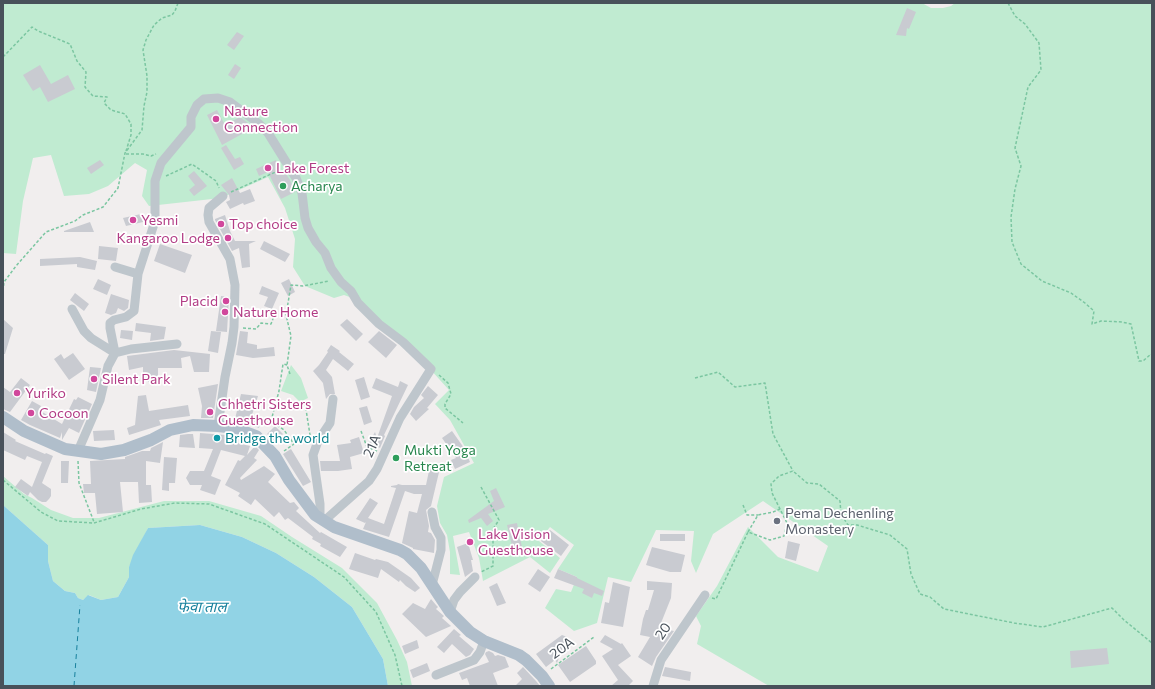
<!DOCTYPE html>
<meta charset="utf-8">
<style>
body{margin:0}
#map{position:relative;width:1155px;height:689px;overflow:hidden;background:#f1eeee;font-family:Commissioner,sans-serif}
canvas{display:block}
.frame{position:absolute;inset:0;border:4px solid #48515a;pointer-events:none}
</style>
<div id="map">
<canvas width="1155" height="689"></canvas>
<div class="frame"></div>
</div>
<script>
const context = document.querySelector('canvas').getContext('2d');
context.lineJoin = 'round';
function paint(path, color) { context.fillStyle = color; context.fill(path, 'evenodd'); }
const poly = rows => new Path2D(rows.map(r => 'M' + r).join(''));
function strokePath(path, color, width, dash) { context.strokeStyle = color; context.lineWidth = width; context.lineCap = dash ? 'butt' : 'round'; context.setLineDash(dash || []); context.stroke(path); }
function label(font, color, halo, rows, align = 'center') {
  context.font = font + ' Commissioner,"Noto Sans Devanagari",sans-serif'; context.lineWidth = 3.5; context.setLineDash([]); context.textBaseline = 'middle'; context.strokeStyle = halo; context.fillStyle = color; for (const [text, x, y, turn = 0] of rows) {
    context.save(); context.translate(x, y); context.rotate((+turn || 0) * Math.PI / 180); context.textAlign = isNaN(turn) ? turn : align; if (halo) context.strokeText(text, 0, 0); context.fillText(text, 0, 0); context.restore();
  }
}
const green = poly([
 [3,3,922,3,931,8,943,8,951,6,955,3,1152,3,1152,685,1151,686,769,686,697,644,701,626,696,616,717,586,748,527,778,557,818,572,828,546,763,501,713,534,696,573,691,561,694,531,656,530,631,582,608,577,597,623,574,631,545,608,556,589,571,592,577,577,558,569,574,545,550,527,539,541,560,558,550,573,530,557,483,581,479,558,469,532,453,536,460,575,450,574,450,552,447,535,440,523,437,506,444,477,474,463,450,420,435,404,449,390,402,338,375,322,361,301,344,295,334,298,305,286,293,267,295,239,285,208,268,177,221,198,149,206,142,196,147,170,135,163,108,186,89,194,64,196,51,155,33,158,23,201,16,254,3,253],
 [291,365,301,378,308,398,300,402,293,395,281,391],
 [3,476,24,494,32,498,51,510,73,518,99,518,164,501,209,501,261,516,292,537,342,568,377,603,397,640,407,662,412,686,388,686,383,659,352,607,314,577,276,553,242,537,200,525,148,528,129,567,129,577,118,597,101,600,89,595,83,600,78,598,75,593,65,591,53,581,48,561,48,545,3,505]
]);
const water = poly([
 [3,505,48,545,48,561,53,581,65,591,75,593,78,598,83,600,88,595,101,600,118,597,129,577,129,567,133,555,148,528,200,525,242,537,276,553,314,577,352,607,383,659,388,686,3,686]
]);
const ferry = poly([
 [74,686,80,605]
]);
const building = poly([
 [907,8,916,12,909,29,907,28,906,36,896,35],
 [237,32,244,36,234,50,227,45],
 [235,64,241,68,234,79,228,75],
 [40,65,51,84,68,75,75,89,48,102,40,87,33,91,23,75],
 [217,110,225,125,240,117,248,123,251,129,222,145,207,115],
 [226,145,235,159,240,157,244,164,234,170,221,148],
 [100,160,104,165,91,174,87,168],
 [276,160,281,172,284,171,290,180,295,192,281,199,268,172,259,176,256,169],
 [194,171,207,186,194,196,189,190,195,185,188,176],
 [232,178,240,193,250,189,255,201,244,205,243,203,230,209,226,202,230,200,229,195,221,185],
 [141,214,143,222,126,226,123,218],
 [225,215,230,231,235,241,256,241,249,244,250,267,242,268,239,248,232,251,215,220,215,219],
 [90,222,94,232,64,232,64,231],
 [264,241,290,254,285,262,260,249],
 [160,244,192,255,185,273,154,261],
 [99,246,118,248,116,261,98,259],
 [80,257,97,261,95,270,77,267,77,264,40,266,40,259],
 [98,279,111,285,107,295,93,289],
 [289,279,295,292,288,296,281,283],
 [262,286,279,293,272,309,264,306,268,297,259,294],
 [75,293,89,304,84,311,70,300],
 [111,294,129,300,128,308,124,311,118,308,116,313,111,315,105,313],
 [221,296,229,297,227,332,216,331],
 [3,319,13,328,5,354,3,354],
 [347,319,363,334,356,341,340,325],
 [136,323,166,327,164,339,150,341,151,333,135,331],
 [121,330,133,331,132,340,120,338],
 [211,331,221,332,218,353,208,351],
 [240,331,248,332,247,343,257,345,257,349,274,347,275,356,253,358,236,355],
 [379,331,397,345,386,358,368,342],
 [331,345,340,351,339,352,354,364,348,371,333,359,326,370,332,377,335,394,330,394,326,399,323,383,313,371,319,365,328,352,327,351],
 [174,350,210,354,209,372,194,372,190,356,181,358,182,368,158,368,158,382,143,382,143,367,129,370,127,356],
 [73,353,85,369,69,380,54,359,61,354,64,359],
 [90,367,101,368,96,392,87,390],
 [364,377,370,397,361,400,355,380],
 [21,378,30,385,10,412,3,409,3,387,10,392],
 [376,378,398,387,400,381,408,385,384,435,385,436,380,448,369,443,375,432,377,438,392,396,372,388],
 [218,384,213,418,201,418,202,406,198,388],
 [428,386,438,395,427,408,429,409,416,421,410,414,414,407,424,398,421,395],
 [241,394,258,396,252,415,269,423,268,426,260,424,259,428,249,424,250,422,235,419],
 [146,395,149,411,188,405,190,416,159,420,161,425,129,435,127,428,135,425,138,396],
 [78,397,92,404,79,433,69,428,62,440,62,432,60,438,30,425,21,420,32,401,41,406,39,410,62,424,74,399,76,400],
 [367,406,372,422,364,425,359,408],
 [275,426,283,434,275,442,267,434],
 [114,430,115,440,94,441,93,431],
 [452,431,464,448,470,462,455,469,451,460,456,458,442,438],
 [3,432,16,440,15,441,45,454,46,453,53,456,42,483,51,489,51,496,49,499,46,502,42,502,38,500,30,492,28,496,15,487,21,479,32,487,42,462,27,456,25,460,3,450],
 [200,433,226,435,225,440,250,446,247,455,255,446,259,450,254,458,257,460,240,478,241,480,264,466,275,474,268,482,290,503,294,502,299,508,296,511,320,533,321,532,347,547,340,557,320,546,321,544,312,539,313,537,288,518,285,520,279,512,274,517,255,499,251,505,238,496,240,493,225,485,238,460,240,461,245,456,221,450,211,476,221,480,215,495,200,490,202,485,190,485,186,478,190,471,204,471,213,449,199,448],
 [188,434,193,434,195,448,179,447,180,435],
 [359,437,364,453,350,457,352,469,338,471,321,471,320,461,340,461,337,445,351,443,350,440],
 [163,442,160,463,146,461,146,485,151,485,152,502,139,503,138,482,120,482,123,512,97,514,95,493,84,493,83,484,91,484,90,461,125,459,125,457,142,451,150,451,151,448],
 [291,449,311,482,303,486,283,454],
 [164,457,177,458,175,483,169,483,169,491,162,490],
 [61,461,69,461,68,483,61,483],
 [430,466,440,468,431,506,426,510,429,526,428,532,431,533,435,540,434,553,413,549,413,548,402,543,409,511,417,513,422,494,414,494,405,491,389,537,363,529,366,522,365,523,356,519,370,498,378,503,368,518,384,524,396,488,391,487,391,486,397,485,398,484,402,485,426,485],
 [496,488,505,507,488,514,493,521,487,526,481,518,469,523,468,520,494,501,490,491],
 [517,523,523,552,514,554,507,525],
 [550,530,569,545,561,556,541,541],
 [660,534,685,534,685,541,660,541],
 [788,541,800,544,796,561,785,558],
 [468,543,473,560,471,560,473,571,465,577,457,547],
 [652,547,685,555,681,572,670,572,646,565],
 [355,553,375,560,376,559,388,562,411,578,420,588,415,592,406,586,400,580,399,582,381,569,378,578,349,569],
 [538,569,550,577,540,592,528,584],
 [558,569,577,577,577,578,604,591,602,596,594,593,592,598,582,593,584,589,554,578],
 [647,581,672,583,671,598,659,628,674,631,656,657,652,666,638,657,650,637,640,635,643,619,646,610,648,610,654,590,647,590],
 [613,582,630,587,623,627,601,623,605,602,609,603],
 [497,583,506,603,497,606,489,587],
 [431,599,436,605,438,607,436,609,444,616,442,618,451,626,426,637,402,614,413,603,425,609],
 [454,629,461,635,459,636,474,649,470,655,466,657,452,644,444,653,437,647],
 [562,635,567,637,557,663,555,660,546,667,536,654],
 [605,635,621,644,622,643,631,656,618,665,633,681,628,686,611,686,618,680,602,656,613,649,600,642],
 [417,640,419,648,405,654,402,646],
 [586,646,596,661,596,664,570,682,558,665],
 [1107,648,1109,664,1071,668,1070,651],
 [489,651,493,653,495,656,498,655,505,657,509,667,493,673,498,686,470,686,467,678,462,680,459,673,489,662,485,654,486,652],
 [427,663,430,671,413,678,410,670],
 [523,667,536,681,540,686,515,686,522,679,517,673],
 [665,667,691,672,690,681,662,676]
]);
const path = poly([
 [1008,3,1015,16,1025,24,1039,43,1041,70,1028,87,1015,148,1021,166,1015,189,1011,217,1012,242,1021,264,1042,281,1071,293,1085,303,1094,311,1092,324,1101,321,1122,322,1131,324,1139,361,1143,361,1151,354,1152,355],
 [3,57,32,27,38,31,70,44,77,61,86,72,85,87,93,96,107,97,104,103,111,110,125,114,131,124,131,135,126,151],
 [126,154,143,154,151,156,156,154],
 [166,176,192,164,216,181,219,188],
 [231,192,280,170],
 [3,291,4,282,16,266,46,232,75,221,83,215,103,207,118,188,125,153,142,130,144,106,147,92,147,76,143,50,146,40,154,25,162,18,172,15,175,11,178,3],
 [243,328,256,329,261,323,271,324,274,316],
 [290,374,287,365,291,336,286,315,291,285,303,286,329,281],
 [439,375,448,383,451,394,445,404,445,408,463,423],
 [695,378,718,372,735,387,765,383,773,434,793,471],
 [305,403,310,435],
 [361,431,367,447,377,451],
 [284,451,294,444,284,430,271,421,279,391,283,364,287,365],
 [78,461,79,483,94,522],
 [3,480,41,512,58,521,94,523,141,509,175,503,209,504,265,524,344,577,376,612,395,655,402,686],
 [481,487,499,520,493,529,493,566,481,572],
 [743,505,747,515,758,515],
 [748,532,758,515,773,512,780,509],
 [712,598,716,599,748,532,770,540,784,536,787,523,772,493,771,484,779,476,793,471,807,483,819,484,840,501,841,514,848,525,857,525,890,535,907,549,911,574,920,594,930,597,944,609,1014,623,1043,627,1112,608,1124,620,1152,643],
 [551,669,594,637]
]);
const minor = poly([
 [115,267,138,274],
 [72,309,84,331,91,338,115,353,131,349,177,344],
 [218,426,225,377,232,343,234,327,235,285,230,259,209,222,208,215,209,208,223,196],
 [78,451,100,400,108,366,115,353,110,328,110,323,114,320,126,317,134,311,138,274,155,221,155,181,161,163,191,127,191,117,197,105,204,99,218,98,230,102,258,123,268,133,296,178,302,193,305,218,308,228,316,242,325,253,331,268,341,282,351,291,358,303,379,324,403,342,431,369,400,418,377,469,369,481,324,521],
 [320,519,320,504,313,455,318,441,330,423,333,399],
 [432,585,441,550,441,538,435,527,432,512],
 [450,612,454,600,460,592,475,577],
 [436,675,474,660,480,652,484,641],
 [653,686,661,660,705,595]
]);
const major = poly([
 [3,417,24,431,65,449,101,454,124,450,151,440,170,430,193,425,218,426,235,428,256,436,275,456,289,480,315,515,334,527,400,550,407,554,421,568,450,612,470,632,484,641,519,655,526,660,542,676,549,686]
]);
const markers = [
 [216,119,4,"#d1479c"],
 [268,168,4,"#d1479c"],
 [283,186,4,"#2e9e5b"],
 [133,220,4,"#d1479c"],
 [221,224,4,"#d1479c"],
 [228,238,4,"#d1479c"],
 [226,301,4,"#d1479c"],
 [225,312,4,"#d1479c"],
 [94,379,4,"#d1479c"],
 [17,393,4,"#d1479c"],
 [210,412,4,"#d1479c"],
 [31,413,4,"#d1479c"],
 [217,438,4,"#0f9aa8"],
 [396,458,4,"#2e9e5b"],
 [777,521,4,"#6b7280"],
 [470,542,4,"#d1479c"]
];
const hotelNames = [
 ["Nature",224,111],
 ["Connection",224,127],
 ["Lake Forest",276,168],
 ["Yesmi",141,220],
 ["Top choice",229,224],
 ["Kangaroo Lodge",220,238,"right"],
 ["Placid",218,301,"right"],
 ["Nature Home",233,312],
 ["Silent Park",102,379],
 ["Yuriko",25,393],
 ["Chhetri Sisters",218,404],
 ["Guesthouse",218,420],
 ["Cocoon",39,413],
 ["Lake Vision",478,534],
 ["Guesthouse",478,550]
];
const leisureNames = [
 ["Acharya",291,186],
 ["Mukti Yoga",404,450],
 ["Retreat",404,466]
];
const cultureNames = [
 ["Bridge the world",225,438]
];
const streetNames = [
 ["21A",372,446,-66],
 ["20",663,631,-56],
 ["20A",562,648,-37]
];
const worshipNames = [
 ["Pema Dechenling",785,513],
 ["Monastery",785,529]
];
const waterNames = [
 ["फेवा ताल",202,607]
];
paint(green, '#c0ebd1');
paint(water, '#91d3e5');
strokePath(ferry, '#18819d', 1, [5, 4]);
paint(building, '#c9cbd1');
strokePath(path, '#7bc6a1', 1.5, [3, 2]);
strokePath(minor, '#bec6cc', 9);
strokePath(major, '#b0becb', 12);
for (const [x, y, r, color] of markers) { const dot = new Path2D(); dot.arc(x, y, r, 0, 2 * Math.PI); context.fillStyle = color; context.fill(dot); strokePath(dot, '#fff', 1.5); }
label('14px', '#b23c85', '#fff', hotelNames, 'left');
label('14px', '#27864d', '#fff', leisureNames, 'left');
label('14px', '#0d838f', '#fff', cultureNames, 'left');
label('14px', '#48515a', '#fff', streetNames);
label('14px', '#5b616d', '#fff', worshipNames, 'left');
label('italic 15px', '#18819d', '#fff', waterNames);
</script>
